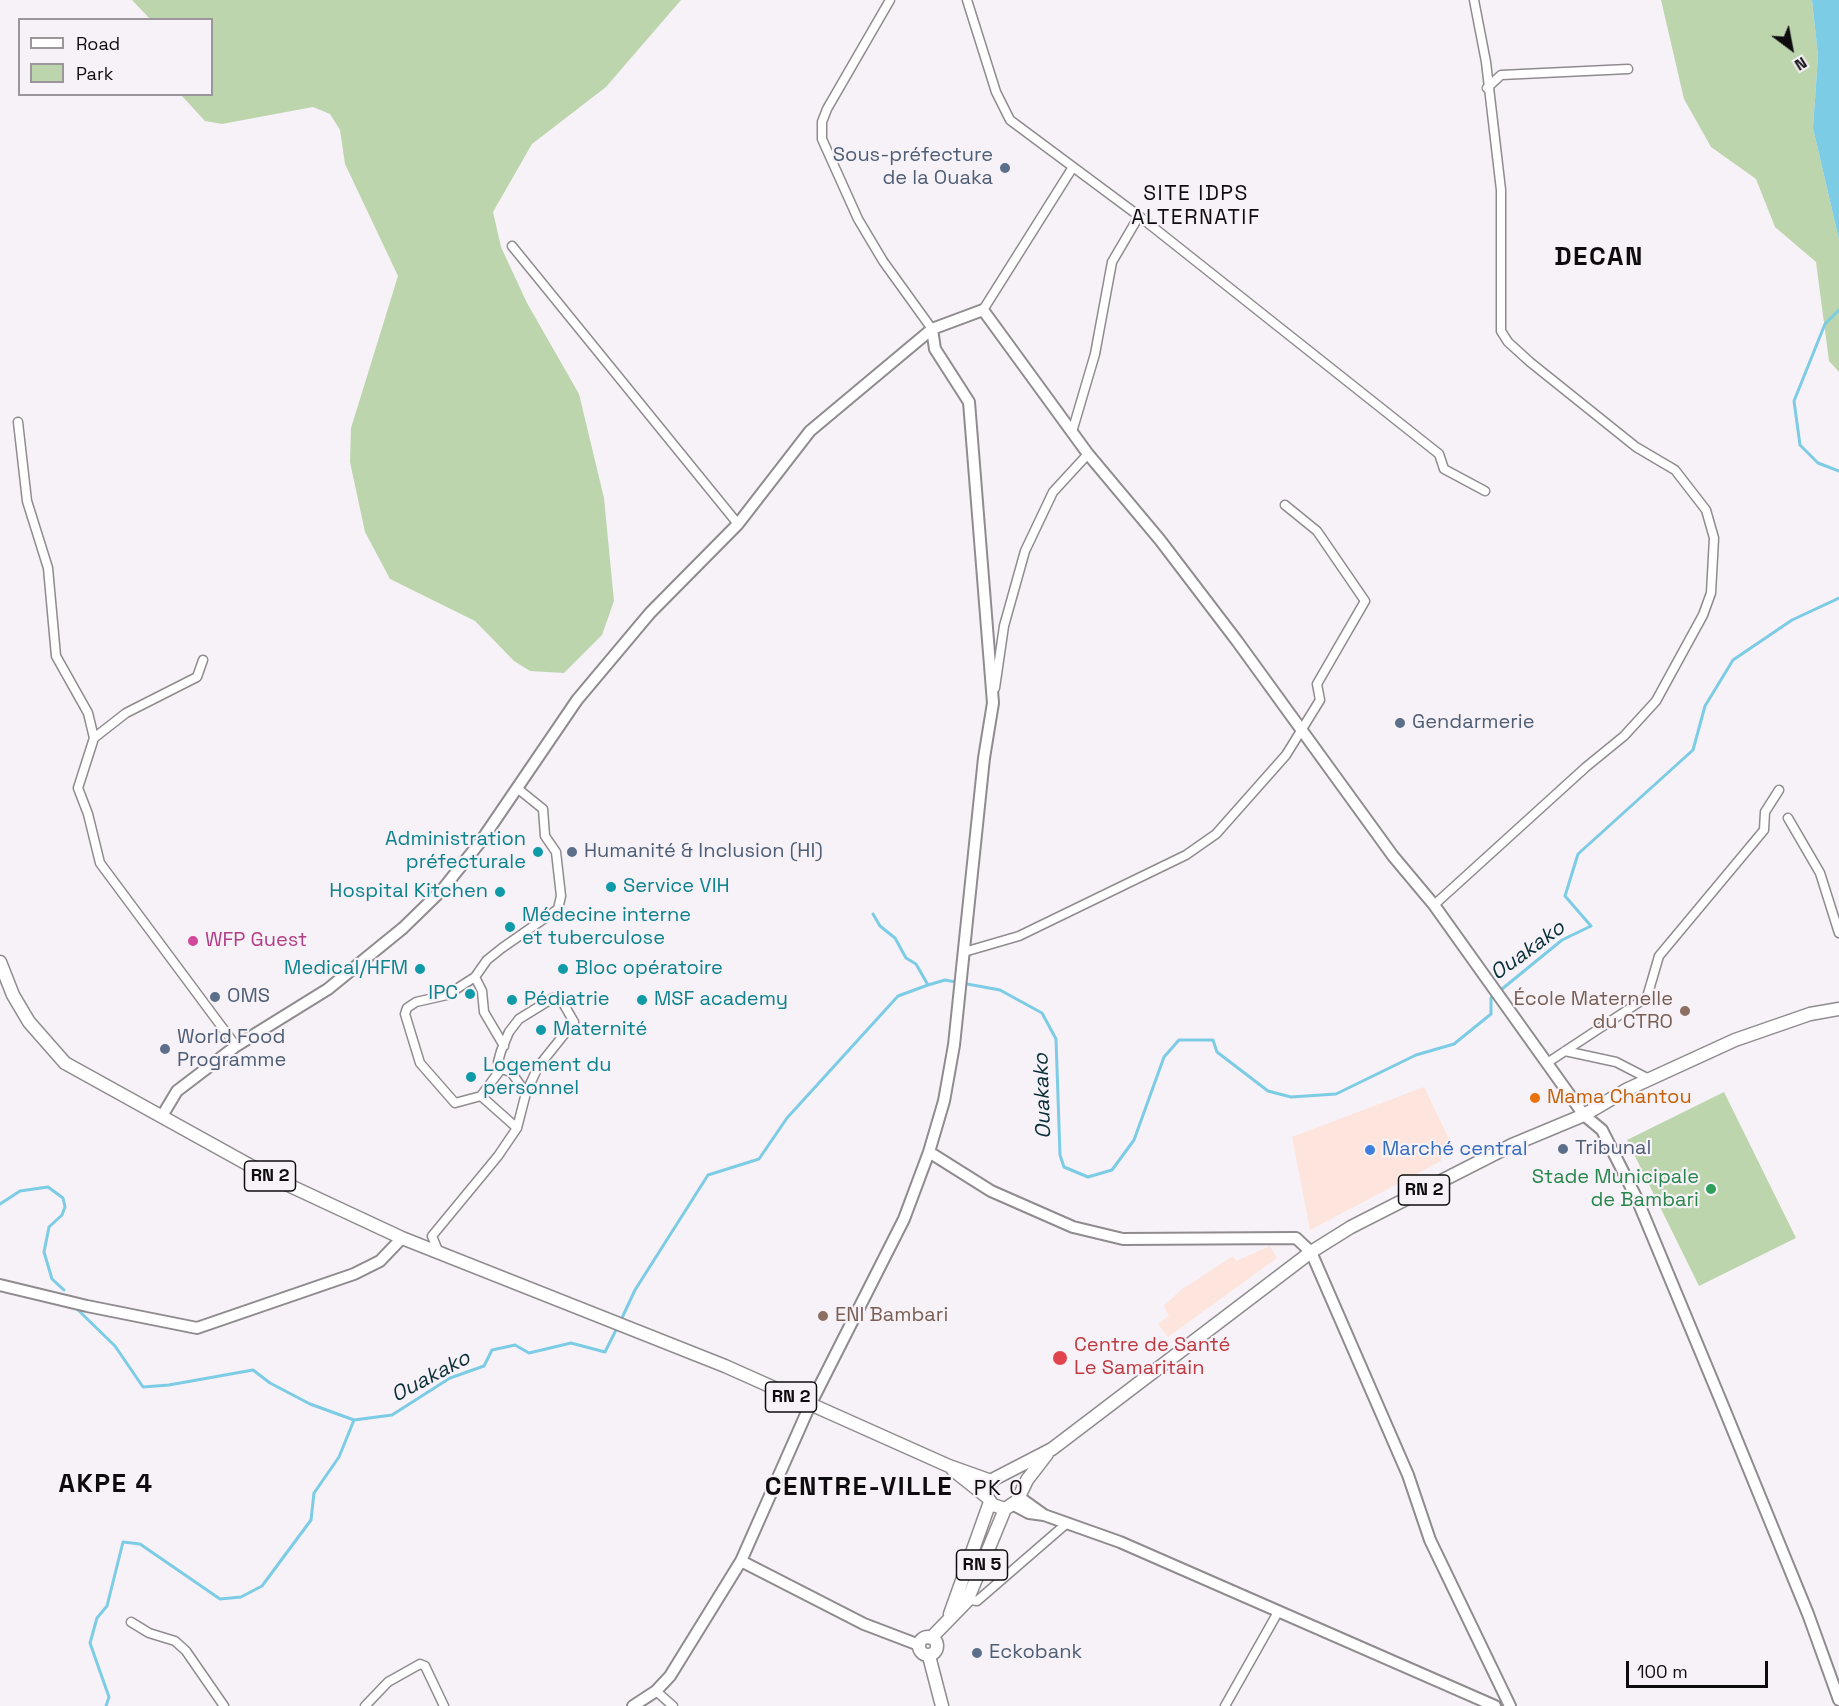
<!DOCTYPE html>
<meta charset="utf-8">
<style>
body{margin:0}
#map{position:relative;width:1839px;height:1706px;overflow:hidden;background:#f7f2f7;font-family:"Space Grotesk",sans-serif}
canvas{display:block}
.legend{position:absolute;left:18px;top:18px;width:195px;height:78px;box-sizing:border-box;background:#f7f2f7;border:2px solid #9a969a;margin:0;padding:8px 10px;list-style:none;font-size:18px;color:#0e0c0e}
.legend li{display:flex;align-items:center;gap:12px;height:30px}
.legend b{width:30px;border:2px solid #9a969a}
.north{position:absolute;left:1761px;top:18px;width:60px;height:60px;-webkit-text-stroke:4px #f7f2f7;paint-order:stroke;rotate:148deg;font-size:16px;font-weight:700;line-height:24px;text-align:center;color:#0e0c0e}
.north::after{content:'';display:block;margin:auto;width:21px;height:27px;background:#0e0c0e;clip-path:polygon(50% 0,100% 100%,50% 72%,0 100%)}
.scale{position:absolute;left:1626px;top:1661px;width:142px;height:27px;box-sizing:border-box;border:3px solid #0e0c0e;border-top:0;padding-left:8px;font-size:18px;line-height:21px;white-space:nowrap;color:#0e0c0e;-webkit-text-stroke:4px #f7f2f7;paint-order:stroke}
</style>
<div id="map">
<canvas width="1839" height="1706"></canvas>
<ul class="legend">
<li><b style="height:8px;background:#fff"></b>Road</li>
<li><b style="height:16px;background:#bdd5ad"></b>Park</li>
</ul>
<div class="north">N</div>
<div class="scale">100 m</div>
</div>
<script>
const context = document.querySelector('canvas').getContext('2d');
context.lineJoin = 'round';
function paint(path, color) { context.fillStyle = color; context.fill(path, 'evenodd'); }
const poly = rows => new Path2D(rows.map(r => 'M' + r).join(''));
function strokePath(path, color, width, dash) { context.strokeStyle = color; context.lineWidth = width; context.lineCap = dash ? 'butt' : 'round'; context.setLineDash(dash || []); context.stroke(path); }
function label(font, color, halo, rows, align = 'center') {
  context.font = font + ' "Space Grotesk",sans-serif'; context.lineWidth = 4.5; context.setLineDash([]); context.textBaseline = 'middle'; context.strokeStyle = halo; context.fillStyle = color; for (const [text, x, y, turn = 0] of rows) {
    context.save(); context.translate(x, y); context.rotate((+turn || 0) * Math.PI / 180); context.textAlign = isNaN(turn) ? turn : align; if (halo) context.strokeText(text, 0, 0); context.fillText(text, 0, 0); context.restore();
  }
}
const commercial = poly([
 [1424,1087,1449,1139,1441,1161,1310,1230,1292,1137],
 [1270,1246,1277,1258,1168,1337,1158,1324,1169,1316,1164,1306,1181,1290,1233,1256,1236,1261]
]);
const green = poly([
 [132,0,681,0,606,87,532,144,493,212,501,247,527,303,579,394,604,498,614,601,602,635,564,673,530,671,514,661,475,621,390,579,365,532,350,462,351,428,398,276,345,164,340,130,330,114,313,107,222,124,205,121,181,95,212,94,212,20,150,19],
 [1661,0,1812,0,1818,56,1813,128,1839,240,1839,372,1829,361,1816,262,1775,227,1756,179,1711,147,1684,99],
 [1724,1092,1796,1238,1699,1286,1627,1140]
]);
const water = poly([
 [1812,0,1839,0,1839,240,1813,128,1818,56]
]);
const stream = poly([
 [1839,310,1825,324,1794,401,1800,445,1818,463,1839,471],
 [873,914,880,926,895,938,906,958,916,964,928,985],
 [0,1204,20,1191,48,1187,63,1198,65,1207,62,1215,49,1227,44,1252,52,1279,64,1290],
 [76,1308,115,1346,143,1387,169,1385,253,1370,270,1383,310,1404,354,1420],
 [621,1320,635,1290,708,1175,759,1159,787,1118,898,996,928,985,945,980,1000,990,1042,1013,1056,1039,1060,1155,1064,1167,1088,1177,1112,1170,1134,1140,1164,1057,1179,1040,1213,1040,1217,1052,1268,1091,1291,1097,1336,1094,1416,1055,1454,1044,1491,1014,1491,998,1562,940,1591,926,1565,896,1578,854,1693,750,1705,706,1733,660,1792,620,1839,598],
 [106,1706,109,1697,90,1643,97,1618,107,1606,123,1542,140,1544,220,1599,241,1597,262,1586,311,1520,314,1493,339,1457,354,1420,392,1415,450,1378,484,1366,492,1350,515,1345,529,1353,571,1343,605,1352,618,1326]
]);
const street = poly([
 [890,0,827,109,822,122,822,139,858,219,883,261,932,329],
 [967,0,996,92,1010,120,1139,216,1439,454,1444,469,1485,491],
 [1487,88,1501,75,1628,69],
 [512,246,738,524],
 [983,310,1073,167],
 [18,422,27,501,48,568,56,656,88,713,94,738],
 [1072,432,1095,354,1112,262,1139,216],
 [203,660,197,677,126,713,94,738,78,788,88,814,100,863,236,1046],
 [995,688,1004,626,1025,551,1053,492,1088,454],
 [1788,818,1820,873,1839,933],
 [1434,905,1586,767,1624,736,1656,701,1703,615,1711,593,1714,538,1706,510,1675,470,1636,447,1530,362,1508,342,1501,331,1501,190,1486,62,1474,0],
 [964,952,1019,936,1186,855,1216,834,1286,755,1320,700,1317,684,1365,601,1317,531,1285,505],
 [475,977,487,960,502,948,558,909,561,896,556,852,545,836,543,809,517,788],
 [504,1046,484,1012,482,991,475,977,447,995,416,1002,407,1008,405,1014,420,1063,455,1103,481,1096,517,1128],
 [1565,1051,1616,1062,1649,1079],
 [1547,1063,1647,997,1659,956,1764,830,1765,812,1779,790],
 [481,1096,501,1069,511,1072,526,1093],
 [439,1253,432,1236,498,1156,517,1128,526,1093,538,1067,574,1022,563,1003,553,998,519,1019,509,1032,501,1051,498,1062,501,1069],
 [964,1599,977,1601,1066,1524],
 [131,1622,149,1633,175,1641,186,1651,224,1706],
 [656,1691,673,1706],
 [365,1706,388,1682,420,1664,425,1666,444,1706],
 [1225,1706,1278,1612]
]);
const secondary = poly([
 [162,1116,177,1091,236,1046,328,989,403,928,442,890,481,841,577,700,650,613,738,524,810,431,932,329,983,310,1088,454,1160,540,1237,641,1393,856,1434,905,1584,1115,1602,1130,1637,1199,1723,1406,1808,1614,1839,1700],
 [929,1152,991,1191,1073,1227,1123,1239,1296,1238,1311,1252,1408,1475,1430,1540,1510,1706],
 [0,1285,87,1306,197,1328,354,1274,380,1261,402,1238],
 [1019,1497,1044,1515],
 [1014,1505,1029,1513,1044,1515,1120,1542,1495,1706],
 [741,1561,864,1624,919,1645],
 [633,1706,656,1691,670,1676,741,1561,810,1405,904,1219,929,1152,944,1101,954,1045,984,758,993,703,969,402,935,349,932,329]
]);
const primary = poly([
 [0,962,13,995,29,1022,65,1063,269,1176,402,1238,725,1366,949,1466,991,1481],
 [953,1470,987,1497,993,1505,1005,1509,1017,1501,1027,1480,1047,1454],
 [987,1497,987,1488,994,1479,1052,1449,1311,1252,1351,1227,1512,1145,1584,1115,1628,1089,1735,1040,1810,1014,1839,1009],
 [950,1614,990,1502],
 '919 1646a9 9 0 1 1 18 0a9 9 0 1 1-18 0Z',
 [931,1638,967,1601,1005,1509],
 [929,1656,942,1706]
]);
const markers = [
 [1005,168,6,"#5c6f8a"],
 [1400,723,6,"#5c6f8a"],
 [538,852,6,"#0f9aa8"],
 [572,852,6,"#5c6f8a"],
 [611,887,6,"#0f9aa8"],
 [500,892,6,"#0f9aa8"],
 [510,927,6,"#0f9aa8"],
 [193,941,6,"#d1479c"],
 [420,969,6,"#0f9aa8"],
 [563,969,6,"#0f9aa8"],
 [470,994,6,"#0f9aa8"],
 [215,997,6,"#5c6f8a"],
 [512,1000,6,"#0f9aa8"],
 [642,1000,6,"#0f9aa8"],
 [1685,1011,6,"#8d6e63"],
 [541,1030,6,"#0f9aa8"],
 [165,1049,6,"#5c6f8a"],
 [471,1077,6,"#0f9aa8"],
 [1535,1098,6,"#e8710a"],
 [1563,1149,6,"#5c6f8a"],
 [1370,1150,6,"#3f7fe0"],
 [1711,1189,6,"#2e9e5b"],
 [823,1316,6,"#8d6e63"],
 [1060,1358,8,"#e0444e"],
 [977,1653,6,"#5c6f8a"]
];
const shields = [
 [270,1176,51],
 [1424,1190,51],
 [791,1397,51],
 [982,1565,51]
];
const shieldNames = [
 ["RN 2",270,1176],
 ["RN 2",1424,1190],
 ["RN 2",791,1397],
 ["RN 5",982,1565]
];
const serviceNames = [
 ["Sous-préfecture",993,156,"right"],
 ["de la Ouaka",993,179,"right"],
 ["Gendarmerie",1412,723],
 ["Humanité & Inclusion (HI)",584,852],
 ["OMS",227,997],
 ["World Food",177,1038],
 ["Programme",177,1061],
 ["Tribunal",1575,1149],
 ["Eckobank",989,1653]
];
const cultureNames = [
 ["Administration",526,840,"right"],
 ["préfecturale",526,863,"right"],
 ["Service VIH",623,887],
 ["Hospital Kitchen",488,892,"right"],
 ["Médecine interne",522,916],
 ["et tuberculose",522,939],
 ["Medical/HFM",408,969,"right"],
 ["Bloc opératoire",575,969],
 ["IPC",458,994,"right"],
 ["Pédiatrie",524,1000],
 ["MSF academy",654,1000],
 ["Maternité",553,1030],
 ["Logement du",483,1066],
 ["personnel",483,1089]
];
const hotelNames = [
 ["WFP Guest",205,941]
];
const educationNames = [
 ["École Maternelle",1673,1000],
 ["du CTRO",1673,1023],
 ["ENI Bambari",835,1316,"left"]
];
const foodNames = [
 ["Mama Chantou",1547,1098]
];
const shopNames = [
 ["Marché central",1382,1150]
];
const leisureNames = [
 ["Stade Municipale",1699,1178],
 ["de Bambari",1699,1201]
];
const healthNames = [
 ["Centre de Santé",1074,1346],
 ["Le Samaritain",1074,1369]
];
const neighbourhoodNames = [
 ["SITE IDPS",1196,194],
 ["ALTERNATIF",1196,218],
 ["PK 0",999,1489]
];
const waterNames = [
 ["Ouakako",1528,951,-36],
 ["Ouakako",1043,1096,-92],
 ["Ouakako",431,1377,-28]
];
const districtNames = [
 ["DECAN",1599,258],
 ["AKPE 4",106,1485],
 ["CENTRE-VILLE",859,1488]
];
paint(commercial, '#fde4dc');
paint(green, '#bdd5ad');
paint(water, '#7dcce5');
strokePath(stream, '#7dcce5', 3);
strokePath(street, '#8f8b8f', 11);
strokePath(secondary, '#8f8b8f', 14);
strokePath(primary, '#8f8b8f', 15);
strokePath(street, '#fff', 8);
strokePath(secondary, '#fff', 10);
strokePath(primary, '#fff', 12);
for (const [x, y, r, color] of markers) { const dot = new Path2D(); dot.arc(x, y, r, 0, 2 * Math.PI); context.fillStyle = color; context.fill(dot); strokePath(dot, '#f7f2f7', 2); }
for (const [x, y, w] of shields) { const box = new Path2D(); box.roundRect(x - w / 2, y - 15, w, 30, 4.5); context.fillStyle = '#f7f2f7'; context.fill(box); strokePath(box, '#0e0c0e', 1.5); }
label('bold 18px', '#0e0c0e', null, shieldNames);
label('20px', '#4e5e75', '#f7f2f7', serviceNames, 'left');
label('20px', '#0d838f', '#f7f2f7', cultureNames, 'left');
label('20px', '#b23c85', '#f7f2f7', hotelNames, 'left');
label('20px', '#785e54', '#f7f2f7', educationNames, 'right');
label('20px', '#c56008', '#f7f2f7', foodNames, 'left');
label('20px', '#366cbe', '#f7f2f7', shopNames, 'left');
label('20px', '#27864d', '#f7f2f7', leisureNames, 'right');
label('20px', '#be3a42', '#f7f2f7', healthNames, 'left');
context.letterSpacing = '1.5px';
label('21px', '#0e0c0e', '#f7f2f7', neighbourhoodNames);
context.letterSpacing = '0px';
label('italic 21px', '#072e39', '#f7f2f7', waterNames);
context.letterSpacing = '1.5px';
label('bold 26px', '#0e0c0e', '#f7f2f7', districtNames);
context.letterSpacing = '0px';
</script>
